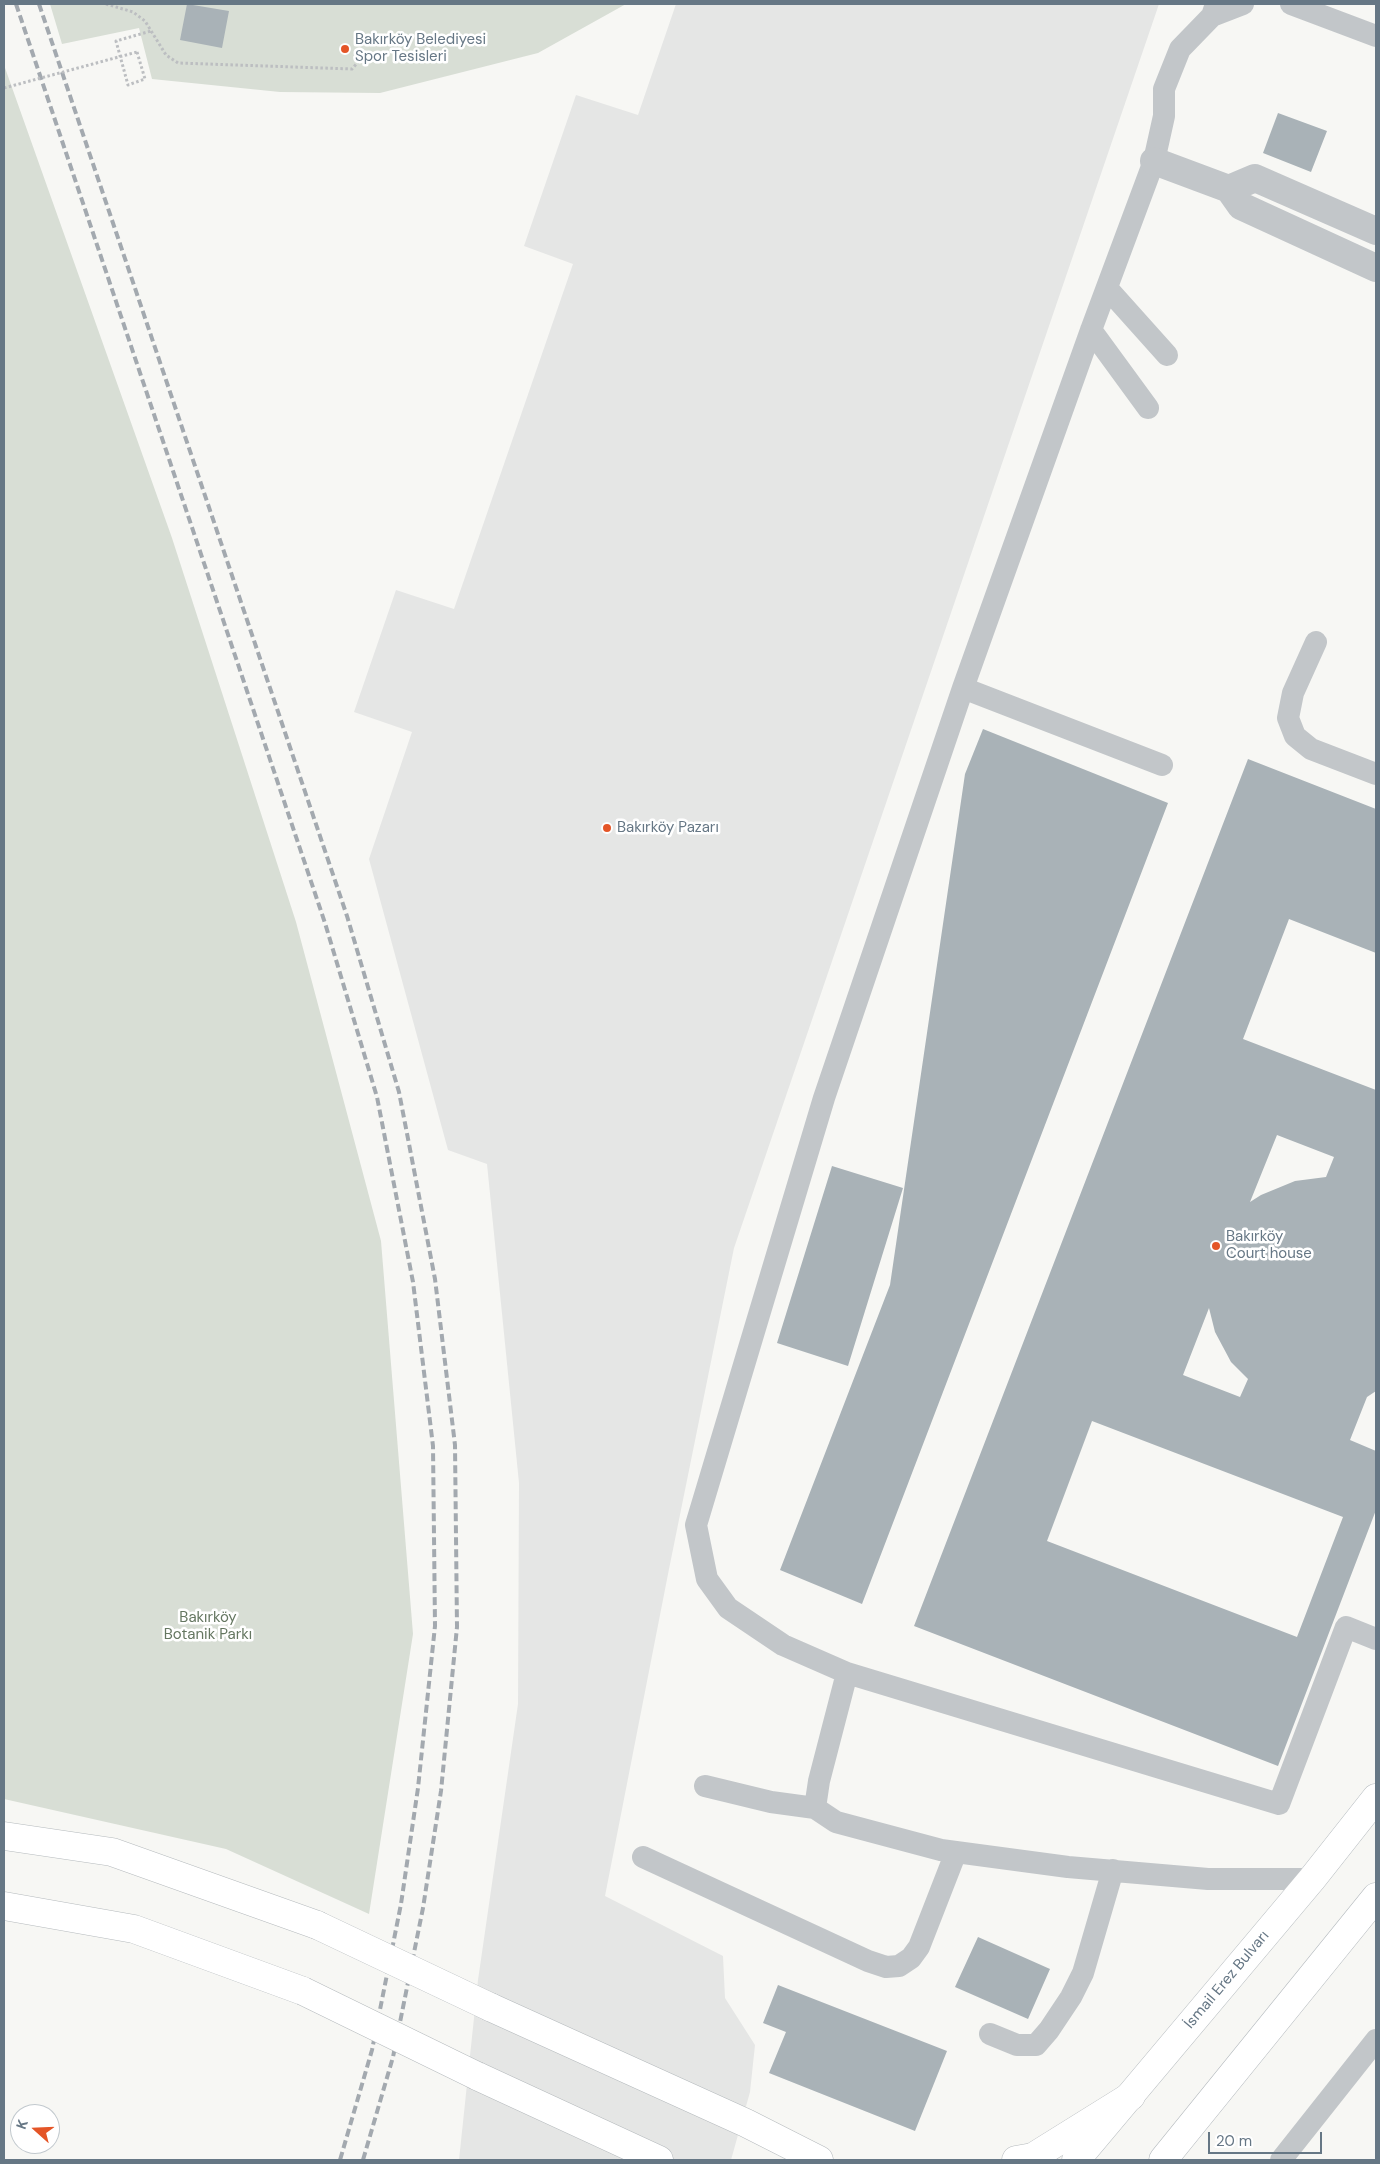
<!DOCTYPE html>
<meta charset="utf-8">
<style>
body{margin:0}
#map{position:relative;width:1380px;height:2164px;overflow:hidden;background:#f7f7f4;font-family:"DM Sans",sans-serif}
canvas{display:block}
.frame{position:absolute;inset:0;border:5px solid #667785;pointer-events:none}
.north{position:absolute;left:10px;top:2104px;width:50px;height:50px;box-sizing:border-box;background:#fff;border:1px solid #c2c9ce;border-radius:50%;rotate:290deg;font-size:14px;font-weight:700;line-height:20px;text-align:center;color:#667785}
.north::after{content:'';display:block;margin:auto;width:18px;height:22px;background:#e45527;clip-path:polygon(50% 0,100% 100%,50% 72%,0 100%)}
.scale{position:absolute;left:1208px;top:2132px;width:114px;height:22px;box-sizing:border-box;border:2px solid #667785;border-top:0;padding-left:6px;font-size:15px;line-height:18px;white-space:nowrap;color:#667785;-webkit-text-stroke:4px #fff;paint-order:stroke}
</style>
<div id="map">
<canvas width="1380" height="2164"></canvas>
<div class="frame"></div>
<div class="north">K</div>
<div class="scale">20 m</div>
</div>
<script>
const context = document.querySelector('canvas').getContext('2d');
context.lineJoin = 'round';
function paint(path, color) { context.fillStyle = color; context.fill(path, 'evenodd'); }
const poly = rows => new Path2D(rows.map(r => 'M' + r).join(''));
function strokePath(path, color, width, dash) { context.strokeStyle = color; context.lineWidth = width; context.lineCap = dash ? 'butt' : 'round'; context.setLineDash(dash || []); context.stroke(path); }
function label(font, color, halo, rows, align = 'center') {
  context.font = font + ' "DM Sans",sans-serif'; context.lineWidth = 5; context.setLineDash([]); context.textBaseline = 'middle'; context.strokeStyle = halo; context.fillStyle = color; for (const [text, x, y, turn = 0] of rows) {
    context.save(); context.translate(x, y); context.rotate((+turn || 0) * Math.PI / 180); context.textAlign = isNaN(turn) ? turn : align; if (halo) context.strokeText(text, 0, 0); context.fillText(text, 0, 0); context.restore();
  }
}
const built = poly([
 [676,4,1159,4,734,1248,669,1569,605,1896,723,1956,725,1998,755,2045,750,2092,731,2160,459,2160,478,1980,518,1704,519,1483,487,1164,448,1150,369,859,412,732,354,712,396,590,454,609,573,264,524,246,576,95,638,115]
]);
const green = poly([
 [50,4,626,4,538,53,380,93,280,92,152,79,139,28,62,44],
 [4,65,172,538,296,922,381,1241,413,1634,369,1914,226,1849,4,1799]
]);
const building = poly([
 [187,4,229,11,222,48,180,40],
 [1278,113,1327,131,1311,172,1263,153],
 [983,729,1168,803,862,1604,780,1570,890,1285,965,774],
 [1248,759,1376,809,1376,953,1289,919,1243,1039,1376,1090,1376,1391,1367,1397,1350,1440,1376,1451,1376,1510,1278,1766,914,1626],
 [1277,1135,1334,1157,1326,1177,1295,1181,1261,1195,1250,1202],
 [1209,1308,1215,1332,1231,1362,1248,1379,1240,1397,1183,1375],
 [1092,1421,1343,1517,1297,1637,1047,1541],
 [832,1166,903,1188,848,1366,777,1343],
 [978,1937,1050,1969,1028,2019,955,1987],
 [778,1985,947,2051,915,2131,769,2073,786,2032,763,2023]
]);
const path = poly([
 [106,4,133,12,145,21,166,55,178,63,352,69,359,61,361,51],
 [137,52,145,79,128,85,116,41,151,31]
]);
const lane = poly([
 [1216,4,1212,16,1180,49,1164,89,1164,116,1154,161,1091,330,963,688,824,1098,696,1525,707,1579,728,1608,783,1645,847,1673,819,1781,815,1808,836,1822,941,1850,1068,1867,1208,1879,1312,1879],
 [1291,4,1376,36],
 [1212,16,1243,4],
 [1107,288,1167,355],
 [1091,330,1148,408],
 [1316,642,1293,693,1288,718,1295,736,1311,749,1376,774],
 [963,688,1162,765],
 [847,1673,1279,1804,1346,1627,1376,1639],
 [705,1786,771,1802,815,1808],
 [643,1857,868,1961,886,1967,899,1966,911,1958,919,1947,956,1852],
 [990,2034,1017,2045,1036,2045,1049,2030,1071,1997,1083,1973,1113,1870],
 [1281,2160,1376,2040]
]);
const street = poly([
 [1154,161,1229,189,1241,206,1376,268],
 [1229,189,1255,178,1376,231]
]);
const secondary = poly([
 [1076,2160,1312,1879,1376,1798],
 [1163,2160,1376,1897]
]);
const primary = poly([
 [4,1836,112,1852,317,1925],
 [4,1906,134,1929,303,1991],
 [490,2007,746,2123,819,2160],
 [477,2076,659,2160],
 [1016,2160,1033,2157,1131,2096]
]);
const rail = poly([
 [16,4,325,923,377,1097,413,1282,433,1446,435,1626,418,1788,401,1904,372,2050,340,2160],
 [39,4,347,916,399,1092,435,1279,455,1445,457,1627,441,1791,423,1908,393,2057,363,2160]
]);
const pathBridge = poly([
 [4,88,137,52]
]);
const primaryBridge = poly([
 [317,1925,490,2007],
 [303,1991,477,2076]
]);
const markers = [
 [345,49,5,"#e45527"],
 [607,828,5,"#e45527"],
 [1216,1246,5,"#e45527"]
];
const poiNames = [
 ["Bakırköy Belediyesi",355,40],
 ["Spor Tesisleri",355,57],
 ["Bakırköy Pazarı",617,828],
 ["Bakırköy",1226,1237],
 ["Court house",1226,1254]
];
const parkNames = [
 ["Bakırköy",208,1618],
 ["Botanik Parkı",208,1635]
];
const streetNames = [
 ["İsmail Erez Bulvarı",1227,1980,-50]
];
paint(built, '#e5e6e5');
paint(green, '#d8ded5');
paint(building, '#a9b2b7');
strokePath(secondary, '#b4babe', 29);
strokePath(primary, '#b5babd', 29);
strokePath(path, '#bcbec1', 3, [2.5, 2.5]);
strokePath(lane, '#c2c6c9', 22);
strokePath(street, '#c2c6c9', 28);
strokePath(secondary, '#fff', 28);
strokePath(primary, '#fff', 28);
strokePath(rail, '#a3a9af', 4, [8, 4]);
strokePath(primaryBridge, '#b5babd', 29, []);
strokePath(pathBridge, '#bcbec1', 3, [2.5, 2.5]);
strokePath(primaryBridge, '#fff', 28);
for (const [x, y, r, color] of markers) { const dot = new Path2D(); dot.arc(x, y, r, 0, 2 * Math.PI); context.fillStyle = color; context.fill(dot); strokePath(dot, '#fff', 2); }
label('15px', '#667785', '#fff', poiNames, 'left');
label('15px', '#657761', '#fff', parkNames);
label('15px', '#667785', '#fff', streetNames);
</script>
